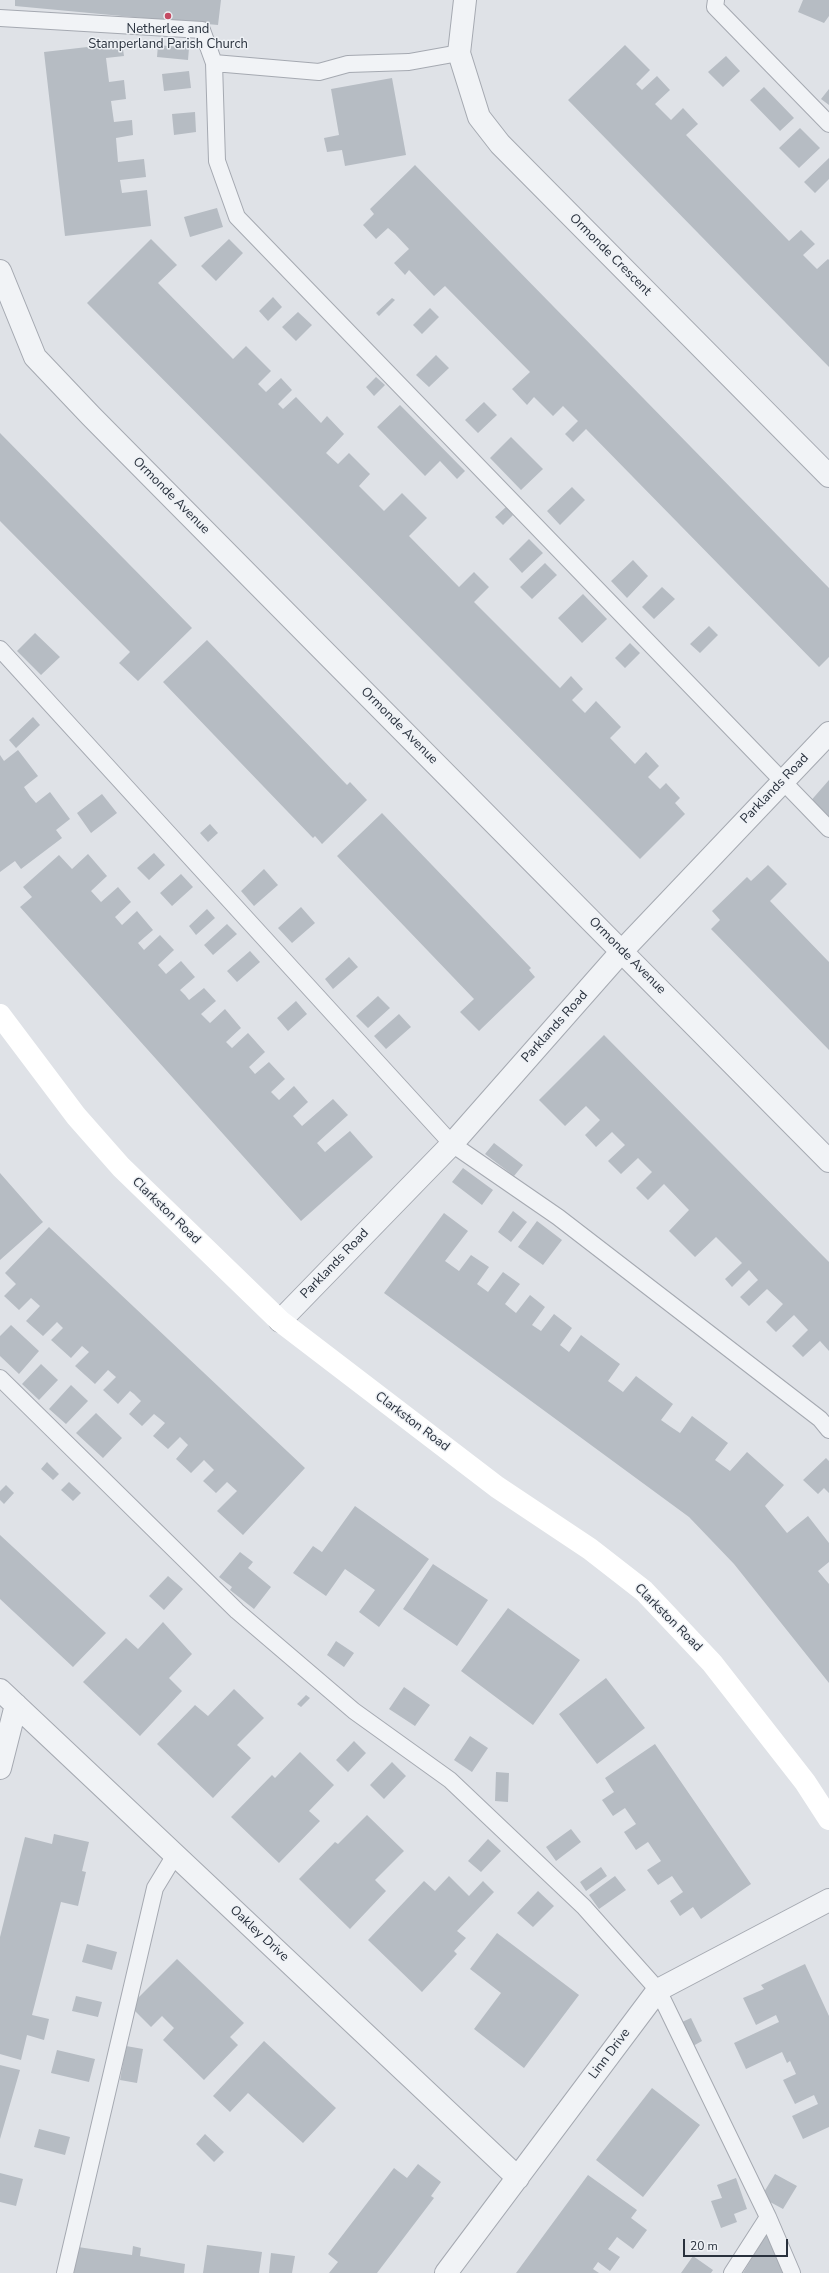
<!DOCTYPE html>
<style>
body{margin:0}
#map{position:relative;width:829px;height:2273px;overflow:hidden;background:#dfe2e7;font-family:"Nunito Sans",sans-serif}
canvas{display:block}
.scale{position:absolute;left:683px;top:2239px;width:105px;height:18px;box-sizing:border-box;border:2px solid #29313d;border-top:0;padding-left:5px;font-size:12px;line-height:14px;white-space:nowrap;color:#29313d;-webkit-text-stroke:3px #eef1f5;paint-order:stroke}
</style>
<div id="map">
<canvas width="829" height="2273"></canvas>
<div class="scale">20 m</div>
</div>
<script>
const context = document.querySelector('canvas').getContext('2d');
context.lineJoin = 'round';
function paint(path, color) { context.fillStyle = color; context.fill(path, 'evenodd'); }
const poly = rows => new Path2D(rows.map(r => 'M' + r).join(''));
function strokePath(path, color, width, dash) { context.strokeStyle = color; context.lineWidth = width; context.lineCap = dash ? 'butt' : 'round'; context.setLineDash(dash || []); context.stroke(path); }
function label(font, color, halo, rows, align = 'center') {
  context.font = font + ' "Nunito Sans",sans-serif'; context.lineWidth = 3; context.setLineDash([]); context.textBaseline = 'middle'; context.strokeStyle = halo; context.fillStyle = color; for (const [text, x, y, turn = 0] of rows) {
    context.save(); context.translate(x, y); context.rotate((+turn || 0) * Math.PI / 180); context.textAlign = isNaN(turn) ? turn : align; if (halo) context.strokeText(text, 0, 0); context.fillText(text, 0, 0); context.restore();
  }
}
const building = poly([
 [15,0,221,0,218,25,15,6],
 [803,0,829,0,829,16,824,23,798,12],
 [122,43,124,56,106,58,109,82,124,80,126,99,111,101,114,122,132,120,133,135,116,138,118,162,144,159,146,177,120,180,122,193,147,190,151,226,65,236,44,52],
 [158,45,189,48,188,60,157,57],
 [625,45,650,70,636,84,642,90,657,76,670,90,655,104,671,120,683,108,698,124,686,135,789,241,801,230,815,244,803,255,817,269,828,259,829,260,829,367,568,100],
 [726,56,740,71,723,87,708,72],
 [189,71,191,88,164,91,162,74],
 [392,78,406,155,345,166,342,150,327,152,324,138,339,135,331,89],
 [764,87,794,118,780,131,750,100],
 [829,89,829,105,821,99],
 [195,112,196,132,174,135,172,114],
 [800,128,820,148,799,168,779,148],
 [829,158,829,179,815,193,804,182],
 [415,165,829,588,829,657,819,667,586,429,573,442,565,434,578,421,563,406,553,416,534,397,527,405,512,389,530,372,445,286,434,296,409,270,405,275,394,263,409,249,395,234,388,228,376,239,363,225,374,214,370,209],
 [217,208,223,227,190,237,184,217],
 [151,239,177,265,158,283,233,359,246,346,271,371,258,384,266,392,281,378,292,390,278,404,283,409,296,397,321,423,327,416,344,434,326,453,338,464,349,453,370,474,359,486,384,511,402,493,427,518,409,536,459,587,474,572,489,587,474,602,560,688,571,676,583,689,572,700,585,713,596,701,621,727,610,738,635,764,646,752,659,766,648,777,660,789,666,783,680,798,675,803,685,814,640,859,87,303],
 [229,239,243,253,216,281,201,266],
 [273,297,282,307,268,321,259,311],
 [392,298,395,300,379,316,376,313],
 [430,308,439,317,422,334,413,325],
 [298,312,312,325,296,341,282,327],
 [436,355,449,368,429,387,416,375],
 [376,377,385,385,374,396,366,387],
 [484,402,497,415,478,433,465,420],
 [400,405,465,471,457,479,440,461,425,476,377,427],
 [0,433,192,628,138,681,119,663,130,652,0,521],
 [511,437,543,469,521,490,490,458],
 [572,487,585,500,560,525,547,511],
 [506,507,513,515,503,525,495,517],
 [529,539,543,553,522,573,509,559],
 [633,560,648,576,627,598,611,581],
 [545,563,557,575,532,599,520,587],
 [662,587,675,599,654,619,642,607],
 [583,594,607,619,582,643,558,618],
 [709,626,718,635,700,653,690,644],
 [35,633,60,657,41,675,17,651],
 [207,640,347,785,350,782,367,800,322,844,315,836,313,838,163,682],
 [630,643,640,653,625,668,615,658],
 [33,717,40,725,16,748,9,740],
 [18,750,38,776,24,787,30,796,36,803,50,792,70,819,56,830,62,838,21,869,15,861,0,872,0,755,4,761],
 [829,780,829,823,808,804],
 [102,794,117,813,91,833,77,813],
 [382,813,531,968,529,970,535,977,479,1031,460,1012,474,999,337,856],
 [210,824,218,833,208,842,200,833],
 [154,853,165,865,149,880,137,868],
 [88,854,107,876,91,891,101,902,118,887,131,902,115,917,122,925,137,911,153,930,138,943,144,950,160,935,174,950,158,965,166,974,181,961,195,977,180,990,185,995,189,1000,204,988,216,1001,201,1014,210,1023,225,1009,241,1028,226,1042,232,1048,248,1033,265,1052,249,1067,255,1074,269,1062,285,1079,271,1092,279,1100,294,1086,308,1102,293,1116,302,1126,333,1099,348,1115,317,1143,325,1152,350,1131,373,1157,301,1221,20,907,32,897,23,887,59,855,72,869],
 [768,865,787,884,770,901,829,962,829,1050,711,929,720,920,712,911,747,877,751,881],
 [264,869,278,885,254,906,241,891],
 [181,874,193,887,172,906,160,893],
 [301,907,315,923,292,943,278,928],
 [207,909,215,918,196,935,189,926],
 [227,924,237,934,213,955,204,945],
 [250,951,260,962,237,982,227,971],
 [349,957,358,967,333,989,325,979],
 [378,996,390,1008,368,1028,356,1016],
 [296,1001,307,1014,288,1031,277,1018],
 [399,1014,411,1027,386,1049,374,1036],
 [604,1035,829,1262,829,1351,820,1341,803,1357,792,1346,808,1330,794,1315,776,1332,766,1322,783,1304,767,1289,749,1306,740,1297,758,1280,749,1270,732,1287,725,1279,742,1263,716,1237,695,1257,669,1231,689,1210,664,1184,648,1200,636,1188,652,1172,638,1158,621,1174,608,1161,625,1145,612,1132,596,1147,585,1135,600,1120,586,1106,565,1126,539,1100],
 [494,1143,523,1165,514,1176,485,1154],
 [463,1168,493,1190,482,1205,452,1182],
 [0,1173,43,1222,0,1260],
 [513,1211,527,1222,511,1242,498,1232],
 [444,1213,468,1231,445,1261,459,1271,471,1255,489,1267,477,1284,488,1292,503,1272,520,1284,505,1304,516,1313,530,1295,545,1307,532,1325,541,1331,554,1314,572,1328,560,1345,569,1352,581,1335,620,1364,608,1381,623,1392,636,1376,673,1404,661,1420,671,1427,680,1433,692,1416,728,1443,715,1460,730,1471,747,1452,784,1485,765,1506,787,1533,808,1516,829,1543,829,1562,818,1571,829,1584,829,1683,734,1564,689,1517,384,1293],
 [537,1221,562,1240,543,1265,518,1247],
 [49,1227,305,1468,243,1535,217,1511,237,1491,227,1482,216,1493,203,1481,214,1470,204,1460,191,1473,176,1459,188,1445,180,1437,168,1449,153,1436,165,1423,159,1418,154,1414,142,1426,129,1414,141,1401,134,1394,130,1391,118,1404,103,1390,116,1377,108,1370,95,1384,75,1366,89,1352,82,1346,71,1358,51,1340,63,1328,57,1322,43,1336,26,1321,40,1306,31,1298,19,1310,4,1296,16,1284,5,1273],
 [11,1325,39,1351,19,1374,0,1356,0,1336],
 [41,1364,58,1380,39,1400,22,1384],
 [71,1385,88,1401,66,1424,49,1409],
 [96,1413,122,1438,103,1458,76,1433],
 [826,1458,829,1461,829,1493,824,1488,818,1494,803,1480],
 [47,1462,59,1474,53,1480,41,1469],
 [69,1482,81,1493,73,1501,61,1490],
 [6,1485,14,1493,4,1504,0,1500,0,1491],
 [355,1506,429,1559,379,1627,359,1612,375,1590,345,1569,326,1596,293,1573,313,1546,322,1552],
 [0,1535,106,1633,73,1667,0,1599],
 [240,1552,253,1562,248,1568,271,1587,254,1609,230,1590,232,1587,219,1577],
 [433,1564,488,1600,457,1646,403,1609],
 [168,1576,183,1589,164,1610,149,1596],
 [508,1608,580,1660,533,1725,461,1671],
 [163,1622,192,1654,169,1678,182,1691,140,1736,83,1682,126,1638,138,1649],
 [336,1641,354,1653,344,1667,327,1655],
 [606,1678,645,1728,597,1764,559,1714],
 [404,1687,430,1705,415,1726,389,1709],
 [234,1689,264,1718,237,1745,251,1758,213,1798,157,1744,195,1705,208,1716],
 [306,1695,310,1698,301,1707,297,1704],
 [470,1736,488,1748,472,1772,454,1760],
 [354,1741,366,1753,348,1772,336,1760],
 [655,1744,751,1884,701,1919,693,1907,680,1916,670,1901,683,1892,672,1876,658,1885,647,1870,661,1861,648,1842,636,1850,624,1832,636,1824,625,1808,613,1816,602,1800,614,1792,605,1778],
 [300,1752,334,1785,309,1811,320,1821,279,1863,231,1817,272,1775,275,1778],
 [392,1762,406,1776,384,1799,370,1785],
 [496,1772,509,1773,508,1802,495,1801],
 [367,1815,404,1851,375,1880,386,1891,350,1929,299,1879,335,1842,338,1844],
 [571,1829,581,1842,556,1861,546,1847],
 [54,1834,89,1842,82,1871,86,1872,78,1906,61,1902,32,2015,49,2019,44,2040,27,2035,21,2060,0,2054,0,1937,25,1837,52,1844],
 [488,1839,501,1851,481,1872,468,1861],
 [601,1867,607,1876,586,1891,580,1882],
 [449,1876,469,1896,483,1881,494,1892,457,1931,466,1938,454,1951,457,1954,422,1992,368,1940,424,1881,435,1891],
 [615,1876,626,1890,599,1909,589,1895],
 [538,1891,554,1906,533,1927,517,1913],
 [497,1933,579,1995,524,2068,474,2029,501,1993,470,1969],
 [87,1944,117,1952,112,1970,82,1962],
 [177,1959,244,2023,230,2037,238,2045,204,2080,163,2040,174,2028,162,2016,151,2027,130,2006],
 [805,1964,829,2016,829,2127,803,2139,792,2116,818,2104,814,2095,795,2104,783,2080,796,2074,790,2061,787,2063,782,2052,746,2069,734,2043,779,2022,776,2015,756,2025,743,1998,764,1989,761,1985],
 [76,1996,102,2002,98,2017,72,2011],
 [691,2018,702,2041,693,2046,682,2022],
 [264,2041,336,2108,303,2143,248,2093,230,2112,213,2096],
 [126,2046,143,2049,137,2083,120,2080],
 [57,2050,95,2059,89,2082,51,2073],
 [0,2065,20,2070,0,2139],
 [652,2088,700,2125,643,2197,596,2160],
 [39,2129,70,2137,65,2155,34,2147],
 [205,2134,224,2152,214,2162,196,2144],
 [418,2164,441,2182,431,2196,434,2198,377,2273,329,2273,338,2262,328,2254,394,2168,407,2178],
 [0,2173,23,2179,16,2206,0,2202],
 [775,2174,797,2186,783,2209,761,2197],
 [588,2175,637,2210,631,2218,647,2230,633,2249,617,2237,608,2249,620,2257,610,2271,598,2262,593,2269,599,2273,516,2273],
 [736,2178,747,2209,734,2214,737,2222,721,2228,711,2201,722,2198,717,2185],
 [767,2233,783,2273,743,2273],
 [207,2245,262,2252,259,2273,203,2273],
 [133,2246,141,2248,140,2256,185,2264,184,2273,74,2273,78,2247,132,2255],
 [271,2253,295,2256,292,2273,269,2273],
 [693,2256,713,2270,711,2273,681,2273]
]);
const service = poly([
 [716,0,715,7,829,124],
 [0,18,202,30,214,63,217,161,237,217,829,829],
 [214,63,319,72,348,64,409,62,459,53],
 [0,649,452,1144,558,1217,820,1419,829,1430],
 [0,1378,237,1611,354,1711,450,1780,584,1907,658,1990,768,2217,792,2273],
 [65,2273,155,1888,175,1855],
 [732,2273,768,2217]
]);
const minor = poly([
 [465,0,459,53,479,117,500,144,829,476],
 [0,271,35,357,91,416,829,1161],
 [280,1321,452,1144,622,951,829,733],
 [0,1690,518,2178],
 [0,1768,16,1705],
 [446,2273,658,1990,829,1900]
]);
const secondary = poly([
 [0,1015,76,1116,121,1167,280,1321,497,1487,590,1549,644,1591,712,1663,805,1782,829,1819]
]);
const markers = [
 [168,16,4,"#c44b63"]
];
const poiNames = [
 ["Netherlee and",168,30],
 ["Stamperland Parish Church",168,45]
];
const streetNames = [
 ["Ormonde Crescent",610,255,45],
 ["Ormonde Avenue",171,496,45],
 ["Ormonde Avenue",399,726,45],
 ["Parklands Road",775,789,-46],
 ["Ormonde Avenue",627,956,45],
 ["Parklands Road",555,1027,-48],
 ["Clarkston Road",166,1211,44],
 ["Parklands Road",335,1264,-46],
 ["Clarkston Road",412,1422,37],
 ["Clarkston Road",668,1618,45],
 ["Oakley Drive",259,1934,43],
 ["Linn Drive",610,2054,-53]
];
paint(building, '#b6bcc3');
strokePath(service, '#a5a9b1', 18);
strokePath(minor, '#a5a9b1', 24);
strokePath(service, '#f1f3f6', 16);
strokePath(minor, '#f1f3f6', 22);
strokePath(secondary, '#fff', 22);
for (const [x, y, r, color] of markers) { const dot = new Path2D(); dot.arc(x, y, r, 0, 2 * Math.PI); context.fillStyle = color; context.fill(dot); strokePath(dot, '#eef1f5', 1.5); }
label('13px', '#29313d', '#eef1f5', poiNames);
label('13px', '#29313d', '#eef1f5', streetNames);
</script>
